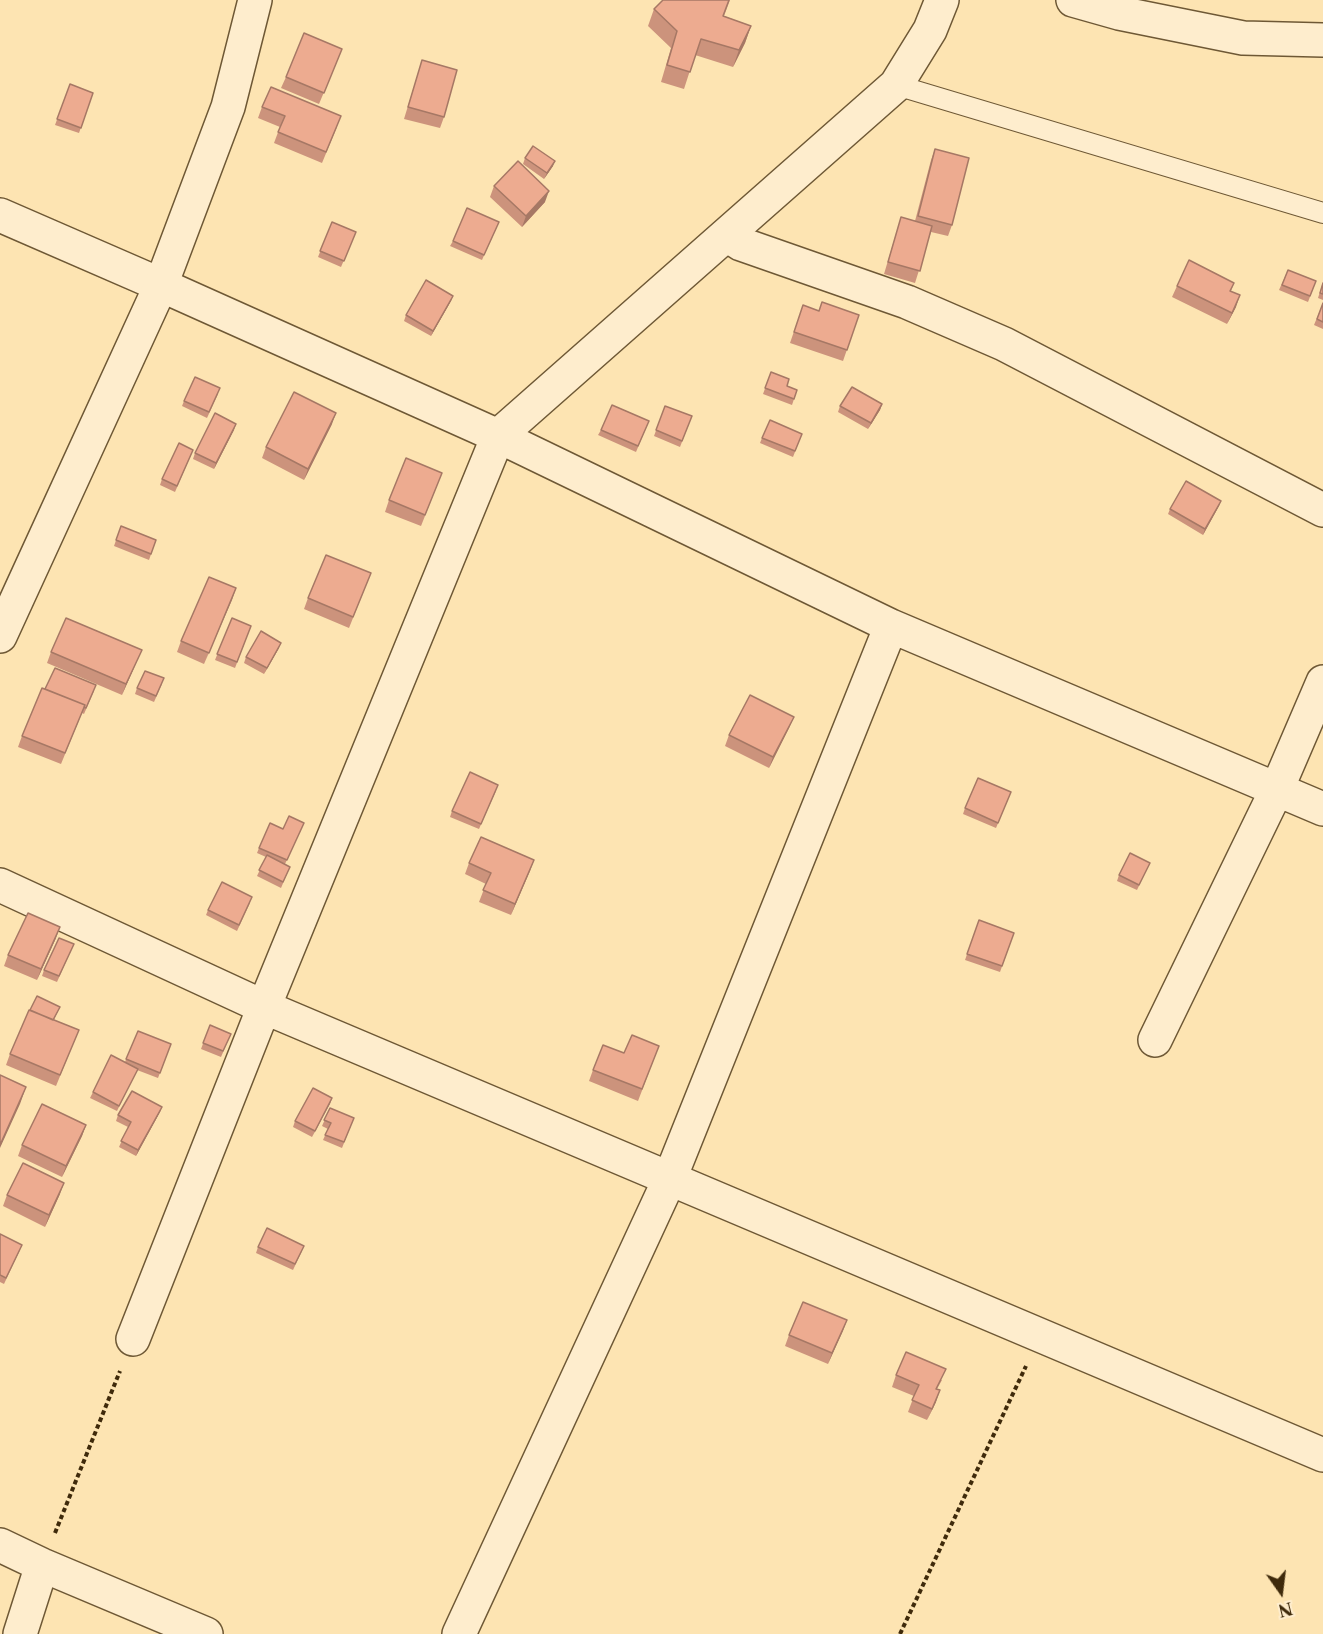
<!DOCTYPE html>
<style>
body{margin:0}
#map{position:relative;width:1323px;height:1634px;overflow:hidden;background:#fde4b2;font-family:"Libre Caslon Text",serif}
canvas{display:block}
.north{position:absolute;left:1251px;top:1562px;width:60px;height:60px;-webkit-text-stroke:4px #feedcd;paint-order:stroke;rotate:166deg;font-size:16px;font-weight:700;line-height:24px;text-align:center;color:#3f2a0b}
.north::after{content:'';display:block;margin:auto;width:21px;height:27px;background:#3f2a0b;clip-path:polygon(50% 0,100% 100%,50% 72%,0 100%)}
</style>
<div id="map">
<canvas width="1323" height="1634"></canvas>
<div class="north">N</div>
</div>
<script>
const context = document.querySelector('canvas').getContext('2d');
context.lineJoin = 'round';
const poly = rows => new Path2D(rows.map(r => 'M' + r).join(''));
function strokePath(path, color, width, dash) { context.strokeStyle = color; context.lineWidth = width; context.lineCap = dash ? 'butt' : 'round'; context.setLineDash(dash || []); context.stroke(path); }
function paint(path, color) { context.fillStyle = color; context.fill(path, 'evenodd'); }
const path = poly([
 [55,1533,120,1371],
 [900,1634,1026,1366]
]);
const service = poly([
 [896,85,1323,213]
]);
const minor = poly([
 [1073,0,1119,13,1243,38,1323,40],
 [0,215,161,285,228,107,255,0],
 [727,235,741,244,907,302,1004,344,1323,510],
 [0,885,264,1007,1323,1455],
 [1155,1040,1277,789,1323,682],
 [133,1339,264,1007,498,436,891,626,1323,809],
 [0,1545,42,1565,206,1634],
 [20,1634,42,1565],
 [459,1634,670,1178,891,626]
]);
const tertiary = poly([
 [0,636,161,285,498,436,896,85,930,30,942,0]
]);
const wall = poly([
 [663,0,730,0,724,16,751,26,745,43,733,67,695,55,684,89,661,82,671,48,648,26,654,9],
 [342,49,319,104,281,88,286,77],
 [422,60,444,117,440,128,404,119],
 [70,84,93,93,79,133,55,125],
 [262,107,337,127,322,163,274,143,280,127,258,118],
 [935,149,952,225,948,236,931,232,915,283,884,274,901,217,915,221,931,160],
 [525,158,553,166,544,179,523,164],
 [494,186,545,202,522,227,490,197],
 [332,222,356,232,341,267,318,257],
 [499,222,482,260,450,246,453,241],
 [1288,270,1316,281,1308,302,1279,290],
 [1323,282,1323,300,1318,298],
 [1234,283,1231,291,1236,307,1227,324,1172,297,1177,286],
 [453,296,451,301,431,336,404,321,406,315],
 [1323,303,1323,329,1314,325],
 [803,305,819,311,859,315,843,361,790,343],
 [771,372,787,386,797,390,792,405,763,394],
 [218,394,207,418,182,406,184,401],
 [882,404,880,410,868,429,838,412,840,406],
 [665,406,692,416,680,447,654,436],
 [649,421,636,452,598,435,601,430],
 [332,424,304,480,262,458,266,447],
 [234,430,214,469,193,459,195,453],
 [802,434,793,457,760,443,762,438],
 [191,455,175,492,160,485,162,479],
 [442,473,421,526,385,512,389,500],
 [1221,501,1219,506,1203,535,1168,514,1170,509],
 [121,526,156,540,149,560,114,546],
 [371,573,349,628,304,609,308,598],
 [236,588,204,664,177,652,181,641],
 [232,618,251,626,235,668,215,660],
 [279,648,264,674,244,663,246,657],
 [51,652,137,661,122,695,47,663],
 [162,684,154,702,135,694,137,688],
 [45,689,94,691,84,714,82,713,61,764,18,747,22,736],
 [794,717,789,728,769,768,725,746,729,735],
 [496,791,479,829,450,817,452,811],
 [1011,792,996,828,963,814,965,808],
 [304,823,285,864,290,867,281,888,257,876,266,857,257,853,259,848,283,829],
 [534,860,511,915,479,902,486,884,465,874,469,863],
 [1150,863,1137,890,1117,881,1119,875],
 [250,903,237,931,206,915,208,910],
 [979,920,1014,933,1000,972,965,960],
 [56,938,37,980,4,966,8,955],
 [74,944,57,982,42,976,44,970],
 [60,1007,54,1020,79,1030,56,1086,6,1065,10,1054],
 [210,1025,231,1034,221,1057,201,1049],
 [138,1031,171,1044,158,1078,137,1070,117,1111,90,1098,93,1092,125,1062],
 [659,1046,638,1101,589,1081,593,1070,624,1053],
 [332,1098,312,1137,293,1127,295,1121],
 [162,1107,160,1112,136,1156,119,1147,128,1127,116,1121,118,1115],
 [330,1108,354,1118,342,1148,323,1140,328,1129,322,1126],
 [86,1125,82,1136,62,1177,18,1156,22,1145],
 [60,1194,45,1227,3,1206,7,1195],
 [0,1234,20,1250,4,1284,0,1282],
 [258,1247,302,1251,293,1270,256,1253],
 [847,1320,828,1364,785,1346,789,1335],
 [896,1375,942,1380,937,1389,936,1402,927,1420,908,1412,914,1396,892,1387]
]);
const shadedWall = poly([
 [751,26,745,43,733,67,739,50],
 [555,161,553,166,544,179,547,173],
 [549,191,545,202,522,227,526,216],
 [1240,295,1236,307,1227,324,1232,313],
 [453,296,451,301,431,336,433,331],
 [882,404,880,410,868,429,871,423],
 [336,413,332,424,304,480,308,469],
 [236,424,234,430,214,469,216,463],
 [1221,501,1219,506,1203,535,1205,529],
 [236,588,232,600,204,664,209,653],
 [281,643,279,648,264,674,267,668],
 [142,650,137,661,122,695,126,684],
 [794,717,789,728,769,768,773,757],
 [534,860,530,871,511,915,515,904],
 [60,927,56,938,37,980,41,969],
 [26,1087,20,1104,0,1148,0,1145],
 [332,1098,330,1104,312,1137,315,1131],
 [162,1107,160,1112,136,1156,138,1150],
 [86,1125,82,1136,62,1177,66,1166],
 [64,1183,60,1194,45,1227,49,1215],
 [847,1320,843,1331,828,1364,832,1353],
 [940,1390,936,1402,927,1420,932,1409]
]);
const building = poly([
 [663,0,729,0,723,16,751,26,739,50,701,39,690,72,667,65,677,31,654,9,663,0],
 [304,33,342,49,324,93,286,77,304,33],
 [422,60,457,70,444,117,408,107,422,60],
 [70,84,93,93,81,128,57,119,70,84],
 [271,87,341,116,326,152,278,132,285,116,262,107,271,87],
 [533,146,555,161,547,173,525,158,533,146],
 [935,149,969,158,952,225,918,216,935,149],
 [518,161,549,191,526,216,494,186,518,161],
 [467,208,499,222,484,255,453,241,467,208],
 [901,217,932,226,920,271,888,262,901,217],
 [332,222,356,232,344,261,320,251,332,222],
 [1189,260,1234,283,1230,291,1240,295,1232,313,1177,286,1189,260],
 [1288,270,1316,281,1310,296,1282,285,1288,270],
 [426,280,453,296,433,331,406,315,426,280],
 [1323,283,1323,294,1320,293,1323,283],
 [822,302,859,315,847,350,794,332,803,305,819,311,822,302],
 [1323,303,1323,322,1317,319,1323,303],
 [771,372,789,379,787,386,797,390,794,399,765,388,771,372],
 [195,377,220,388,209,412,184,401,195,377],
 [852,387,882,404,871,423,840,406,852,387],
 [294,392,336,413,308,469,266,447,294,392],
 [612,405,649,421,638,446,601,430,612,405],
 [665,406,692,416,682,441,656,430,665,406],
 [215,413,236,424,216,463,195,453,215,413],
 [770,420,802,434,795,451,762,438,770,420],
 [179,443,193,450,177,486,162,479,179,443],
 [406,458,442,473,425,515,389,500,406,458],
 [1186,481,1221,501,1205,529,1170,509,1186,481],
 [121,526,156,540,151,554,116,540,121,526],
 [326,555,371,573,353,617,308,598,326,555],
 [209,577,236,588,209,653,181,641,209,577],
 [66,618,142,650,126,684,51,652,66,618],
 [232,618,251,626,237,662,217,654,232,618],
 [261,631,281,643,267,668,246,657,261,631],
 [55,668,96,685,86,708,84,707,85,705,45,689,55,668],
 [145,671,164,678,156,696,137,688,145,671],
 [42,688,85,705,65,753,22,736,42,688],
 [750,695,794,717,773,757,729,735,750,695],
 [470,772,498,785,481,824,452,811,470,772],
 [978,778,1011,792,998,823,965,808,978,778],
 [289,816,304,823,287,860,259,848,270,823,283,829,289,816],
 [481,837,534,860,515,904,483,890,491,873,469,863,481,837],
 [1130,853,1150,863,1139,885,1119,875,1130,853],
 [267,855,290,867,283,882,259,870,267,855],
 [222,882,252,897,239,925,208,910,222,882],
 [28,913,60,927,41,969,8,955,28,913],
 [979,920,1014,933,1002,966,967,954,979,920],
 [59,938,74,944,59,976,44,970,59,938],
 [37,996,60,1007,53,1020,30,1010,37,996],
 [29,1010,79,1030,60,1075,10,1054,29,1010],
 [210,1025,231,1034,223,1051,203,1043,210,1025],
 [138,1031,171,1044,160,1073,126,1059,138,1031],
 [632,1035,659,1046,642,1089,593,1070,603,1045,624,1053,632,1035],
 [111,1055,138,1069,119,1106,93,1092,111,1055],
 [0,1075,26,1087,0,1145,0,1075],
 [313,1088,332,1098,315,1131,295,1121,313,1088],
 [132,1091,162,1107,138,1150,121,1141,131,1122,118,1115,132,1091],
 [42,1104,86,1125,66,1166,22,1145,42,1104],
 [330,1108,354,1118,344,1142,325,1135,331,1123,324,1120,330,1108],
 [23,1163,64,1183,49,1215,7,1195,23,1163],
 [267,1228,304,1246,295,1264,258,1247,267,1228],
 [0,1234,22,1245,6,1278,0,1275,0,1234],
 [803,1302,847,1320,832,1353,789,1335,803,1302],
 [906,1352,946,1369,936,1389,940,1390,932,1409,912,1400,919,1385,896,1375,906,1352]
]);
strokePath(service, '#6e5835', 22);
strokePath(minor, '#6e5835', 36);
strokePath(tertiary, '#6e5835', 36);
strokePath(path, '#3f2a0b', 4, [4.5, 3]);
strokePath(service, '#feedcd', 20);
strokePath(minor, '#feedcd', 33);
strokePath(tertiary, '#feedcd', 33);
paint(wall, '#cc937c');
paint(shadedWall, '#a67865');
paint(building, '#edab90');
strokePath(building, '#a67865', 1.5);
</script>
